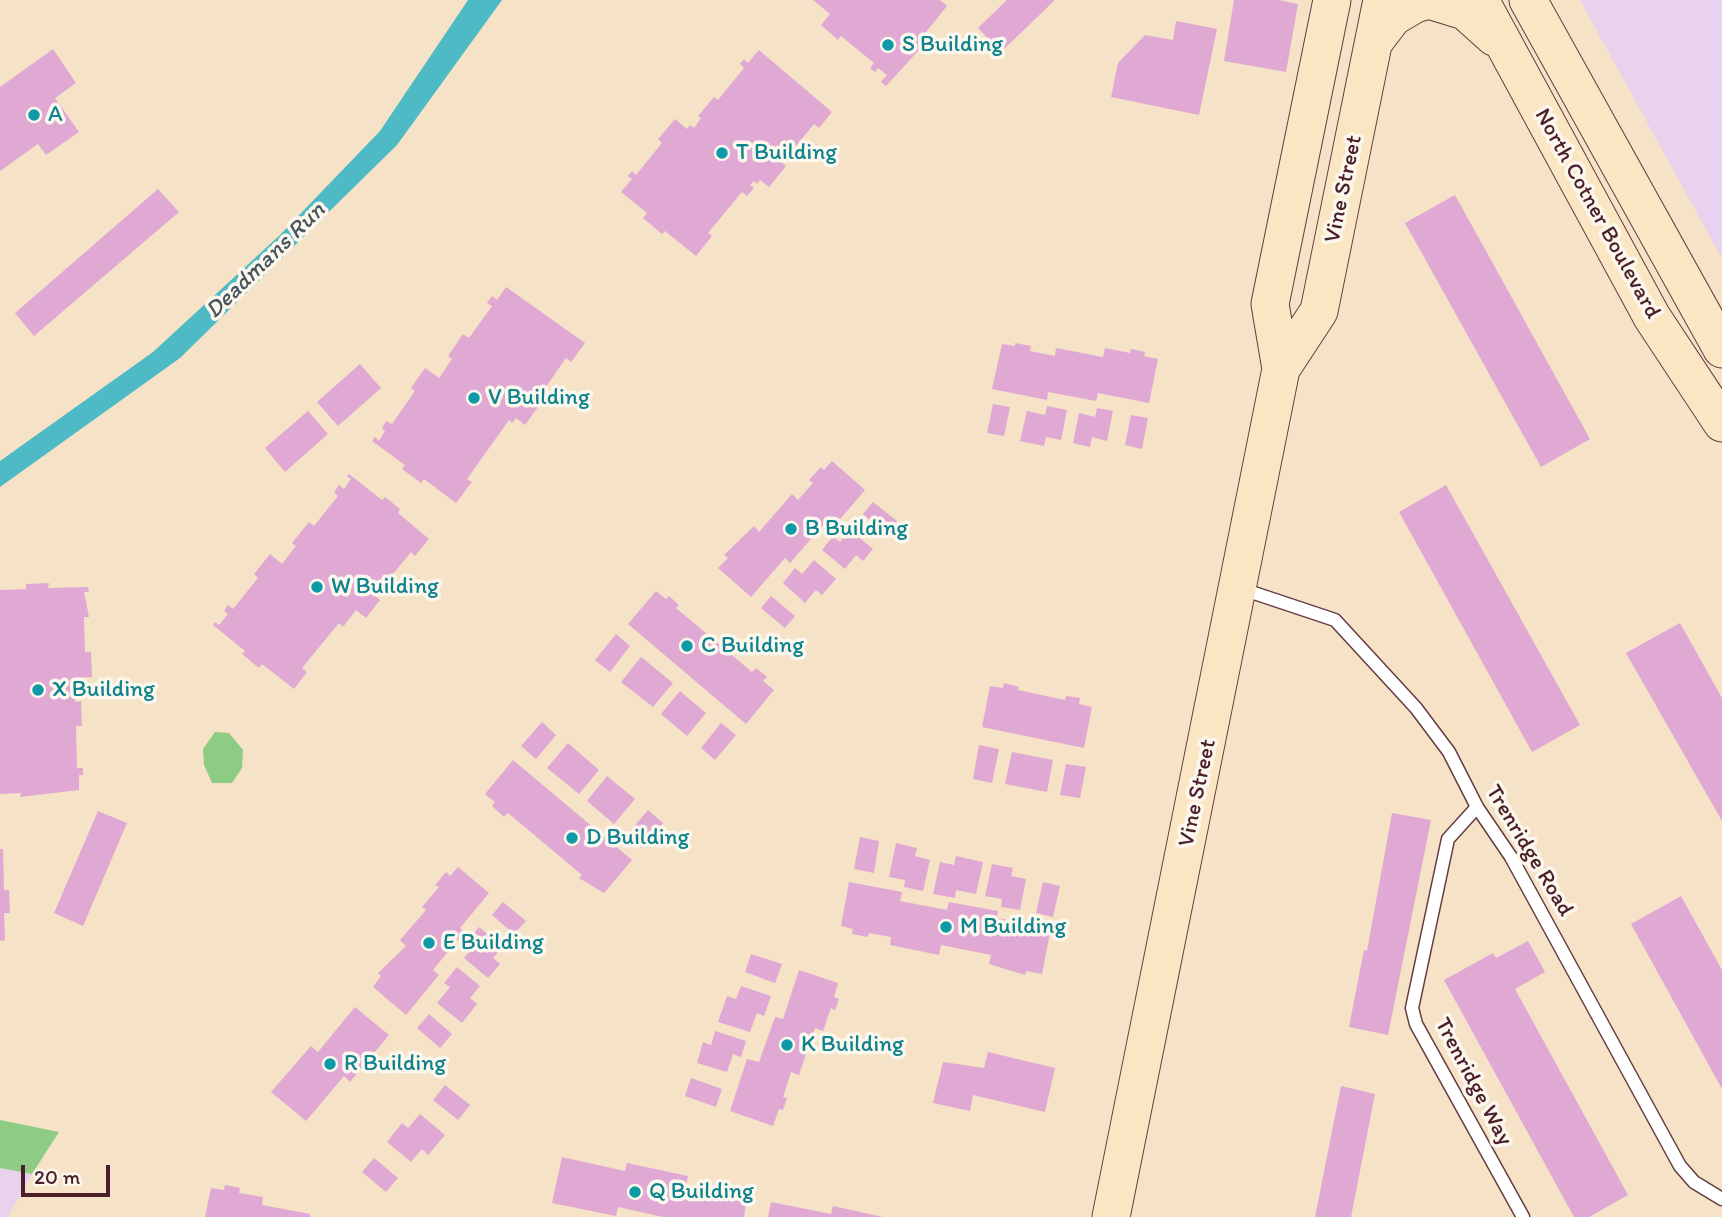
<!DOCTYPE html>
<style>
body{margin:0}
#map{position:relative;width:1722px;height:1217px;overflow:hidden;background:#f5e2c7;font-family:Itim,sans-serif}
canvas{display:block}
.scale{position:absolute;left:21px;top:1165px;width:89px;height:32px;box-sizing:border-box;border:4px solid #4a1f2b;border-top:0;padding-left:9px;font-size:21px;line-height:24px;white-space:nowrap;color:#4a1f2b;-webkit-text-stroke:5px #fbf7ec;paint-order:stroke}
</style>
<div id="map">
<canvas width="1722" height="1217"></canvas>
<div class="scale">20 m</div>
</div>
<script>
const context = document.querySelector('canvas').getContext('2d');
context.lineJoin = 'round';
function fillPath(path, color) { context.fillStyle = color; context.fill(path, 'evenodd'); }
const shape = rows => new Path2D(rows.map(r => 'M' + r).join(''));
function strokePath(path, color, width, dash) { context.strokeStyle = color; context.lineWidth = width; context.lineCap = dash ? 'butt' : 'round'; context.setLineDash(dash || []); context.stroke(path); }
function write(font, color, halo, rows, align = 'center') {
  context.font = font + ' Itim,sans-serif'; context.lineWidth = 7; context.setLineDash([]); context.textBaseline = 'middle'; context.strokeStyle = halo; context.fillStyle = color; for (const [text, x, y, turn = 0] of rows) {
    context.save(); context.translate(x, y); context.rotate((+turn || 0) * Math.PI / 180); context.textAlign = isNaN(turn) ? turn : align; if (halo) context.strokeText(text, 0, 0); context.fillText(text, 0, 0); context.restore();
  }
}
fillPath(shape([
 [1580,0,1722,0,1722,259],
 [0,1168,32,1174,8,1217,0,1217]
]), '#e8d2ee');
fillPath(shape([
 [215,732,229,733,243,750,242,768,232,783,212,783,204,765,203,749],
 [0,1120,59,1132,32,1174,0,1168]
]), '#8dcc82');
fillPath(shape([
 [468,0,502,0,397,145,180,358,0,487,0,461,153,352,280,235,380,131]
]), '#4dbac6');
fillPath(shape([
 [813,0,940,0,947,6,926,32,930,38,886,86,881,82,887,75,878,68,875,72,870,68,874,63,841,36,838,40,821,25,830,14],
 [1007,0,1055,0,1001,52,978,28],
 [1234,0,1279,0,1298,4,1286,72,1224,61],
 [1176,21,1217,29,1199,115,1111,97,1118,63,1145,35,1173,40],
 [53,49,76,83,55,98,79,132,46,155,38,144,0,171,0,87],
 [759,50,832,112,819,128,814,124,782,163,786,166,769,187,760,180,757,184,754,181,750,185,754,188,747,196,742,192,708,233,712,236,696,256,665,231,662,234,643,218,647,213,621,192,632,179,628,176,632,171,636,175,662,143,658,139,675,119,687,129,690,125,694,128,701,118,698,116,714,97,718,100,744,68,740,64,744,59,748,63],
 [158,189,179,212,34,336,15,313],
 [1455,195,1590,439,1541,467,1405,223],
 [506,287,585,343,571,362,566,358,534,404,538,407,525,425,516,418,512,423,509,420,467,479,472,482,456,503,424,479,421,483,402,469,405,465,372,441,375,437,379,441,385,431,382,428,386,421,392,424,415,391,411,388,425,368,439,378,452,359,448,356,463,334,469,338,492,306,487,303,492,296,497,300],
 [1015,343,1031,346,1030,351,1055,356,1056,348,1103,357,1105,348,1130,353,1131,349,1145,352,1144,356,1158,359,1149,403,1098,393,1096,401,1048,392,1047,400,992,389,1002,344,1015,346],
 [360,364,381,388,338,426,317,402],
 [993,404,1010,407,1004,436,987,433],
 [1047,406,1067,410,1061,440,1046,437,1044,446,1020,441,1027,411,1045,415],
 [1097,408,1113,411,1107,441,1092,437,1090,447,1073,443,1079,413,1095,417],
 [308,411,328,434,285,472,265,448],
 [1131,415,1148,418,1142,449,1125,445],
 [832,461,865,490,830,531,823,525,790,563,785,558,751,597,718,568,728,558,724,555,754,526,759,532,792,494,798,500,813,483,809,480,821,467,824,470],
 [349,474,382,500,385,497,400,509,398,513,429,539,415,556,411,552,375,596,380,600,366,618,356,610,343,627,339,623,302,668,307,672,294,689,262,664,259,668,242,654,245,651,213,625,215,622,219,625,228,614,224,611,228,605,233,609,258,578,254,574,270,554,282,564,296,546,292,543,309,522,314,526,338,496,334,492,339,485,344,489,351,479,347,476],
 [1446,485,1580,725,1532,752,1399,512],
 [873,502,897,521,886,534,863,514],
 [850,530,873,549,863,561,856,555,845,569,822,550,833,536,840,542],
 [814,560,836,579,822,595,816,590,805,603,783,583,795,568,802,574],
 [49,583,48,588,88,587,89,592,84,592,89,617,84,617,85,652,91,652,92,677,75,678,75,702,81,701,82,726,76,726,77,768,83,768,83,775,79,775,79,790,20,797,21,793,0,794,0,590,26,589,26,584],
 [656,591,666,599,669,596,679,605,676,608,752,672,756,668,767,677,763,681,774,690,746,724,628,624],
 [771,596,795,616,785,628,761,608],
 [1680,623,1722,698,1722,821,1626,653],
 [616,634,630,646,610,672,595,660],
 [641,657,673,683,653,707,621,682],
 [1004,683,1019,687,1018,690,1065,700,1066,696,1080,698,1079,704,1092,707,1084,748,982,727,990,686,1003,688],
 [680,691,706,713,687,736,661,714],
 [542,722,556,735,536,759,521,746],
 [721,723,736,735,715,760,701,748],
 [568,743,599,770,579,794,547,768],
 [979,745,999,749,992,783,973,779],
 [1012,752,1053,760,1047,792,1005,784],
 [513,760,632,860,604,893,579,878,582,875,508,813,504,817,492,806,495,802,485,794],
 [1066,764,1086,767,1080,798,1060,795],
 [607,776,635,799,614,824,587,801],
 [648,810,663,823,642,848,627,835],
 [98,811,127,823,83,926,54,913],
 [1392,813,1431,820,1388,1035,1349,1027,1364,950,1367,951],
 [860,837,879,841,874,873,854,869],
 [896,843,917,848,915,856,930,860,923,891,904,887,905,880,889,877],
 [0,849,3,849,4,890,9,890,10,913,4,913,5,940,0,941],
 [956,856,983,862,976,894,956,890,955,898,933,894,940,862,954,865],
 [992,864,1013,868,1011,876,1026,879,1020,910,1001,907,1002,899,985,896],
 [458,867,489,893,460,928,464,932,433,970,439,975,406,1015,373,987,381,976,378,973,406,946,400,940,426,910,422,907,439,887,435,885,446,872,450,876],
 [849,882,902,892,900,901,947,910,949,902,998,911,997,918,1051,928,1042,974,1026,971,1025,975,989,964,991,955,941,945,939,955,890,945,891,937,869,933,868,937,852,934,853,929,841,926],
 [1043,882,1060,886,1053,917,1036,913],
 [1681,896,1722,970,1722,1089,1631,924],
 [503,902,526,921,514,934,492,915],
 [479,927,503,947,493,958,500,964,488,978,464,958,475,945,469,939],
 [1528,941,1545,972,1515,989,1628,1195,1589,1217,1574,1217,1444,980,1493,953,1496,958],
 [751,954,782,964,775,983,745,972],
 [457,967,480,986,470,998,477,1004,462,1023,437,1003,450,987,444,983],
 [799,970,838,983,834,997,839,999,835,1010,831,1008,823,1031,815,1028,799,1075,791,1072,783,1097,787,1098,783,1110,779,1109,773,1126,730,1111,747,1059,759,1062,775,1017,783,1019],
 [741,986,771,996,764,1016,757,1013,750,1032,718,1022,727,996,736,999],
 [355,1007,389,1035,350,1082,344,1076,306,1121,271,1092,311,1046,318,1052],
 [429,1014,452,1034,440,1048,417,1028],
 [715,1031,746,1041,741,1057,733,1054,727,1072,697,1063,703,1042,711,1045],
 [988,1052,1055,1068,1045,1112,973,1095,970,1111,933,1103,943,1062,984,1068],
 [691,1078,722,1089,716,1107,685,1096],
 [445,1085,470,1105,458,1120,433,1100],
 [1341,1086,1375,1094,1351,1217,1315,1217],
 [420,1114,445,1135,428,1155,422,1149,411,1162,387,1142,402,1123,408,1128],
 [562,1157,625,1171,627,1163,688,1176,686,1185,747,1199,744,1217,663,1217,618,1207,616,1216,552,1203],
 [374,1158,398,1178,386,1192,362,1172],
 [225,1185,240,1188,239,1193,263,1197,262,1205,310,1214,310,1217,205,1217,211,1188,224,1190],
 [771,1202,831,1214,833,1206,883,1217,768,1217]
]), '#dfa9d3');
const lane = shape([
 [1239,588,1335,620,1416,708,1449,752,1477,807,1511,857,1680,1166,1694,1182,1722,1199],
 [1477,807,1448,839,1412,1008,1416,1024,1523,1217]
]);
const secondary = shape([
 [1480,0,1652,317,1722,423],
 [1528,0,1722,349],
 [1374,42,1393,17,1415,4,1429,0,1465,11,1494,37],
 [1281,369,1319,311,1382,0],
 [1111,1217,1281,369,1270,304,1332,0]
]);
strokePath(lane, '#643c42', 15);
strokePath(secondary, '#643c42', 39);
strokePath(lane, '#fff', 12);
strokePath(secondary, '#fbe6c4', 37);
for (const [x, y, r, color] of [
 [888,45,7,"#0f9aa8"],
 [34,115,7,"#0f9aa8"],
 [722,153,7,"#0f9aa8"],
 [474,398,7,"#0f9aa8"],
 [791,529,7,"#0f9aa8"],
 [317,587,7,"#0f9aa8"],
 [687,646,7,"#0f9aa8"],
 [38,690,7,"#0f9aa8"],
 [572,838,7,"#0f9aa8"],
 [946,927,7,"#0f9aa8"],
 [429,943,7,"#0f9aa8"],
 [787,1045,7,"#0f9aa8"],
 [330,1064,7,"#0f9aa8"],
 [635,1192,7,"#0f9aa8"]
]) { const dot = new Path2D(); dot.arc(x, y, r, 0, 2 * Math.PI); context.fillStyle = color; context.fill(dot); strokePath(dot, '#fbf7ec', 2.5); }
write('23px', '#0d838f', '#fbf7ec', [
 ["S Building",902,45],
 ["A",48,115],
 ["T Building",736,153],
 ["V Building",488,398],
 ["B Building",805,529],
 ["W Building",331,587],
 ["C Building",701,646],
 ["X Building",52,690],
 ["D Building",586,838],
 ["M Building",960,927],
 ["E Building",443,943],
 ["K Building",801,1045],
 ["R Building",344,1064],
 ["Q Building",649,1192]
], 'left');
write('23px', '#4a1f2b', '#fbf7ec', [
 ["Vine Street",1344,189,-78],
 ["North Cotner Boulevard",1597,214,61],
 ["Vine Street",1198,793,-78],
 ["Trenridge Road",1529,851,59],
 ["Trenridge Way",1473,1082,62]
]);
write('italic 24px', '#4b5561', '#fbf7ec', [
 ["Deadmans Run",266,261,-44]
]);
</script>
